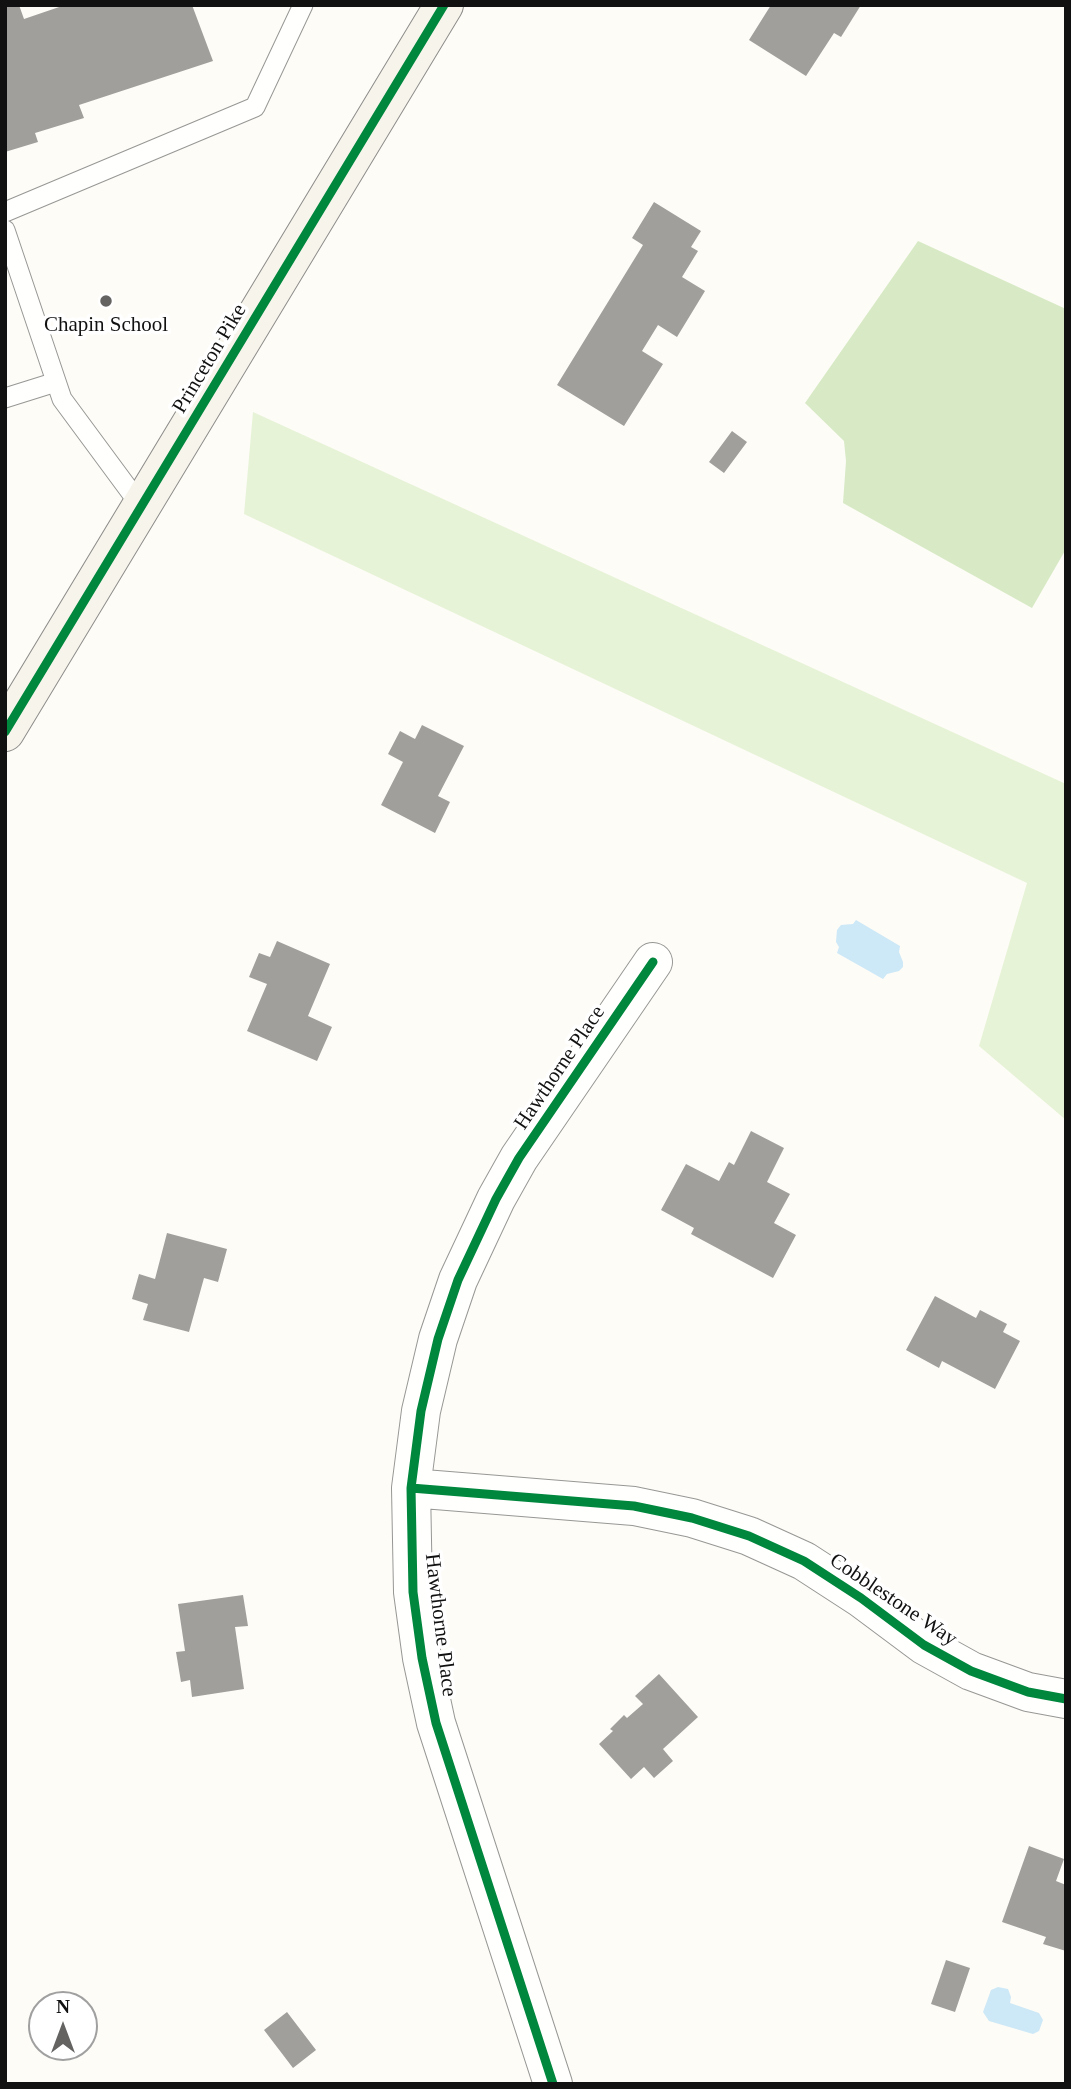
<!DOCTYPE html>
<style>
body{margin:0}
#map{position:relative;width:1071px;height:2089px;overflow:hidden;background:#fdfcf7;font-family:Georgia,serif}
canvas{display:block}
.frame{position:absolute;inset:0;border:7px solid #111;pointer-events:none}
.north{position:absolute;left:28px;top:1991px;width:70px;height:70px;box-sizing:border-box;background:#fff;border:2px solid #a0a0a0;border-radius:50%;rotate:0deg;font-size:19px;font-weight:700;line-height:28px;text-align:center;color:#111}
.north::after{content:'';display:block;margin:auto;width:24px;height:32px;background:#646362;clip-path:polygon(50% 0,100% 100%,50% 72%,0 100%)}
</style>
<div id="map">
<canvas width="1071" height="2089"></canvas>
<div class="frame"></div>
<div class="north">N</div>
</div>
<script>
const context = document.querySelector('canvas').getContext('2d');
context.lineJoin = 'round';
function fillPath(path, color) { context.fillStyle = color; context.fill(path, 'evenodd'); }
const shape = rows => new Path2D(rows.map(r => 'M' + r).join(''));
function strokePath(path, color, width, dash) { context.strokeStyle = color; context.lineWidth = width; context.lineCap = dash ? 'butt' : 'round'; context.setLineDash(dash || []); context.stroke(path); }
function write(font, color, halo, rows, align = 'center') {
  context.font = font + ' Georgia,serif'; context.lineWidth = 7; context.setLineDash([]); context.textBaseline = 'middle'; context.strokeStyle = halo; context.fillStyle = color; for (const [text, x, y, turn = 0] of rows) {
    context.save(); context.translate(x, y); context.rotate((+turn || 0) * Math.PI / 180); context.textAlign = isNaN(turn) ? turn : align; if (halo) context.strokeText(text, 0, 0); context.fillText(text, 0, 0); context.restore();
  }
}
fillPath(shape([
 [253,412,1066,784,1066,1120,979,1046,1027,883,244,514]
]), '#e7f3d7');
fillPath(shape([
 [918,241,1066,309,1066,549,1032,608,843,503,846,461,844,441,805,403]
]), '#d8eac5');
fillPath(shape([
 [856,920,900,946,899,952,903,962,903,967,899,971,887,974,883,979,837,953,839,947,836,942,837,930,841,925,853,924],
 [998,1987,1008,1989,1011,1997,1010,2003,1039,2013,1043,2020,1039,2031,1033,2034,989,2021,983,2012,991,1990]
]), '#cde8f7');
fillPath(shape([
 [5,5,19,5,24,19,65,5,192,5,213,61,79,105,84,118,35,133,38,142,5,152],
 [771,5,861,5,841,37,834,33,806,76,749,40],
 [654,202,701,231,691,247,698,251,682,277,705,291,677,337,658,325,642,351,663,364,624,426,557,385,643,245,632,238],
 [732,431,747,442,724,473,709,462],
 [422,725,464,746,438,796,450,802,435,833,381,805,403,762,388,754,400,731,415,739],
 [277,941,330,964,308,1016,332,1027,317,1061,247,1031,267,984,249,977,259,953,270,957],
 [751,1131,784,1148,767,1182,790,1194,774,1223,796,1235,773,1278,691,1234,694,1228,661,1210,686,1164,719,1181,729,1162,734,1165],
 [167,1233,227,1249,218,1282,204,1278,189,1332,143,1320,148,1304,132,1299,139,1274,155,1279],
 [935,1296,976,1318,980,1310,1007,1324,1003,1332,1020,1341,995,1389,942,1361,939,1368,906,1350],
 [243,1595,248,1626,235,1627,244,1689,192,1697,190,1680,181,1682,176,1652,185,1651,178,1604],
 [659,1674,698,1717,663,1749,673,1761,654,1778,644,1767,631,1779,599,1744,613,1731,610,1729,624,1715,627,1718,643,1704,635,1696],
 [1029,1846,1064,1859,1056,1881,1066,1885,1066,1951,1043,1944,1046,1937,1002,1922],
 [946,1960,970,1968,955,2012,931,2004],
 [287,2012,316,2050,293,2068,264,2030]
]), '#a19f9c');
const lane = shape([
 [5,212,255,107,303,5],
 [5,230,62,399,141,506],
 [5,398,56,382]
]);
const street = shape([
 [411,1488,634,1506,692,1518,749,1536,804,1561,861,1598,924,1645,971,1671,1028,1692,1066,1699],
 [553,2084,436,1723,422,1658,413,1592,411,1488,421,1411,438,1339,458,1280,496,1199,519,1158,653,962]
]);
const secondary = shape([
 [5,732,444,5]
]);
strokePath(lane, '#979795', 21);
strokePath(street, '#979795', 40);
strokePath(secondary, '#8e8d8b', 40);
strokePath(lane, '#fffffe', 19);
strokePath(street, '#fffffe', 38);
strokePath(secondary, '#f6f4eb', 38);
strokePath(shape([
 [5,732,444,5],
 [411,1488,634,1506,692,1518,749,1536,804,1561,861,1598,924,1645,971,1671,1028,1692,1066,1699],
 [553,2084,436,1723,422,1658,413,1592,411,1488,421,1411,438,1339,458,1280,496,1199,519,1158,653,962]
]), '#00873e', 9);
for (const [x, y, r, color] of [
 [106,301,7,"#646362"]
]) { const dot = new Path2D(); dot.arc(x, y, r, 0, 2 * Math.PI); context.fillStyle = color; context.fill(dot); strokePath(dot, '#fff', 2.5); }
write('21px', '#111', '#fff', [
 ["Chapin School",106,325]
]);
write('21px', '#111', '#fff', [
 ["Princeton Pike",210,359,-59],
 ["Hawthorne Place",560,1068,-56],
 ["Cobblestone Way",893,1600,34],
 ["Hawthorne Place",440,1625,83]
]);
</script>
